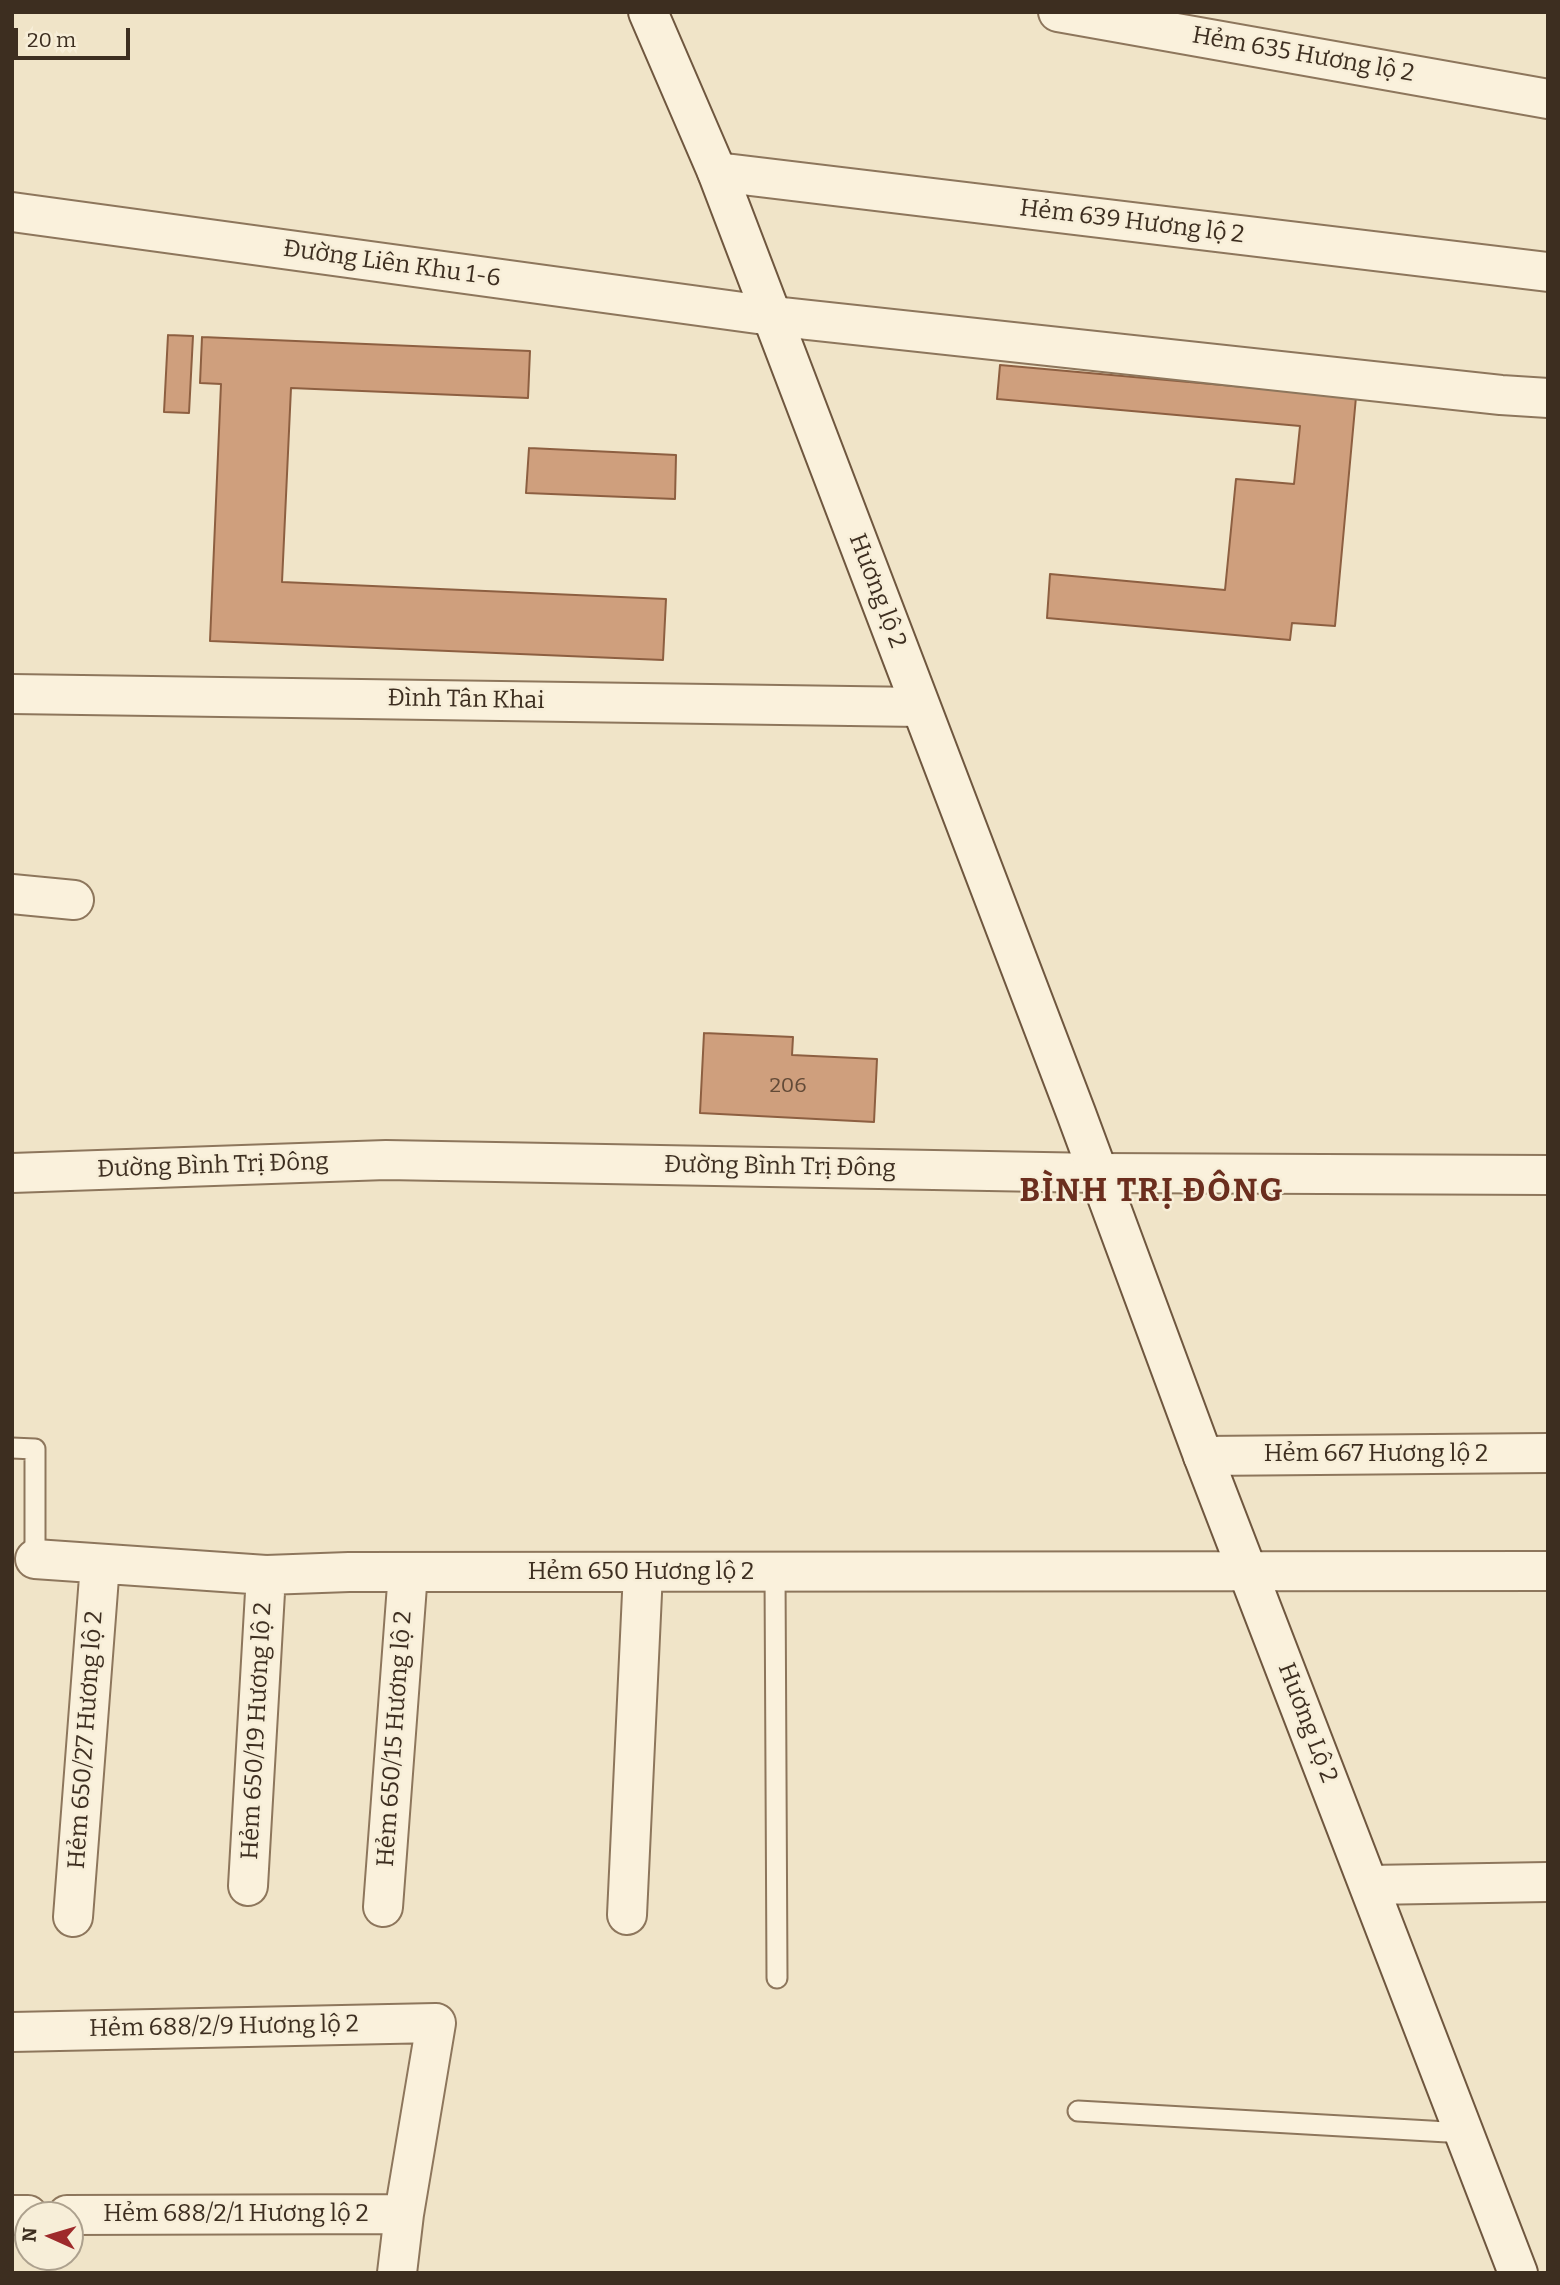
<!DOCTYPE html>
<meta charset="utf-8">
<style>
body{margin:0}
#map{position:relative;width:1560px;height:2285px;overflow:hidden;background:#f0e4c8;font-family:Bitter,serif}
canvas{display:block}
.frame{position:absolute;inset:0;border:14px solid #3d2e20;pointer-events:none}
.north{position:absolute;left:14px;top:2201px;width:70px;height:70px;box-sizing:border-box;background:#f7eed8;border:2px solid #ada18e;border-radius:50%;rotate:274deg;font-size:19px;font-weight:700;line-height:28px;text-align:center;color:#3d2e20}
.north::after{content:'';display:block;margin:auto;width:24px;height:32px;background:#9e2a2b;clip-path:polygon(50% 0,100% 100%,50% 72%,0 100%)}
.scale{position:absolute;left:14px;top:28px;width:116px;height:32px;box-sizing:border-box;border:4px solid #3d2e20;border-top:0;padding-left:9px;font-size:21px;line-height:24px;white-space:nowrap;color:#3d2e20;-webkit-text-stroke:5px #f7eed8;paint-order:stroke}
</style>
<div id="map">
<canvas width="1560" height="2285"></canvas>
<div class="frame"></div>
<div class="north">N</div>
<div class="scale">20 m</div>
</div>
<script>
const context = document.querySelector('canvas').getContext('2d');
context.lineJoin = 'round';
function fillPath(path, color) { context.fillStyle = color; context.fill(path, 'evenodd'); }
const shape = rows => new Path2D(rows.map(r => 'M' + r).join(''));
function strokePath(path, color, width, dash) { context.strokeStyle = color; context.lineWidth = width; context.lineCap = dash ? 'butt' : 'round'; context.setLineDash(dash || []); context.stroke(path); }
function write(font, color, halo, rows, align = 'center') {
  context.font = font + ' Bitter,serif'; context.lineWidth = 5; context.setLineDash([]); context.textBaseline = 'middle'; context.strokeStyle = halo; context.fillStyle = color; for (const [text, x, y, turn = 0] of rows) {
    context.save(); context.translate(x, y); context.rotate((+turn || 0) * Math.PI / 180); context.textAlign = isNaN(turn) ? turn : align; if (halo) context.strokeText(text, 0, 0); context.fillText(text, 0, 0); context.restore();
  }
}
const building = shape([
 [168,335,193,336,189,413,164,412,168,335],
 [202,337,530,351,528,398,291,388,282,582,666,599,663,660,210,641,221,384,200,383,202,337],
 [1000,365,1356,397,1335,626,1292,623,1290,640,1047,618,1050,574,1225,590,1236,479,1294,484,1300,426,997,399,1000,365],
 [529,448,676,455,675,499,526,493,529,448],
 [704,1033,793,1037,792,1055,877,1059,874,1122,700,1113,704,1033]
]);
fillPath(building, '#cf9f7d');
strokePath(building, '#8d5f41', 2);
const service = shape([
 [12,1448,35,1449,35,1559],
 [775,1572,777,1978],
 [1078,2111,1465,2133]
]);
const minor = shape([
 [1058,12,1548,99],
 [717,172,1548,272],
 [12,212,772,316,1501,395,1548,398],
 [12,694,920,707],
 [12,894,74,900],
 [1203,1456,1548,1453],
 [35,1559,266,1575,349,1572,1548,1571],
 [1369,1885,1548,1882],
 [248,1886,266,1575],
 [383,1907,408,1572],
 [627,1915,643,1572],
 [73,1917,100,1564],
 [12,2032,436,2023,404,2214,397,2273],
 [12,2215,28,2215],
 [67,2215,404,2214]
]);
const tertiary = shape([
 [12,1173,386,1160,1098,1173,1548,1175]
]);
const secondary = shape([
 [648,12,717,172,1076,1113,1203,1456,1518,2273]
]);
strokePath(service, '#8d765c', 23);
strokePath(minor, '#8d765c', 42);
strokePath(tertiary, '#8d765c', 42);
strokePath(secondary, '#6f573f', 42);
strokePath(service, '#faf1dc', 19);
strokePath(minor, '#faf1dc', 38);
strokePath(tertiary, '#faf1dc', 38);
strokePath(secondary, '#faf1dc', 38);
write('21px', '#624a37', null, [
 ["206",788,1086]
]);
write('24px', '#3d2e20', '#f7eed8', [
 ["Hẻm 635 Hương lộ 2",1303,55,10],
 ["Hẻm 639 Hương lộ 2",1132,222,7],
 ["Đường Liên Khu 1-6",392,264,8],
 ["Hương lộ 2",877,591,69],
 ["Đình Tân Khai",466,700,1],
 ["Đường Bình Trị Đông",213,1166,-2],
 ["Đường Bình Trị Đông",780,1167,1],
 ["Hẻm 667 Hương lộ 2",1376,1454],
 ["Hẻm 650 Hương lộ 2",641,1572],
 ["Hương Lộ 2",1307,1723,69],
 ["Hẻm 650/19 Hương lộ 2",257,1731,-87],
 ["Hẻm 650/15 Hương lộ 2",395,1739,-86],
 ["Hẻm 650/27 Hương lộ 2",86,1740,-86],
 ["Hẻm 688/2/9 Hương lộ 2",224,2027,-1],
 ["Hẻm 688/2/1 Hương lộ 2",236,2214]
]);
context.letterSpacing = '2px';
write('bold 32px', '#6b2e1e', '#f7eed8', [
 ["BÌNH TRỊ ĐÔNG",1152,1192]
]);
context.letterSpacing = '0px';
</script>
